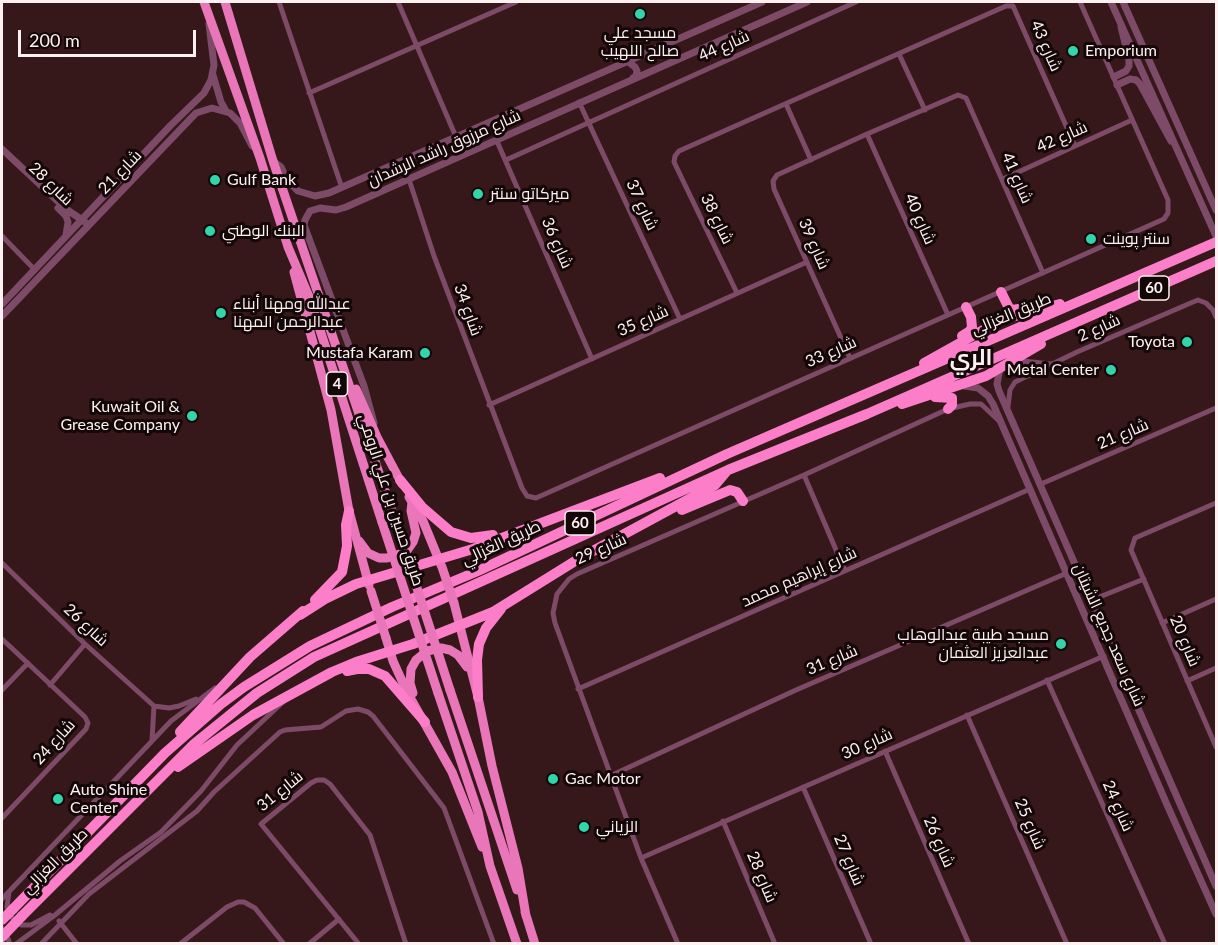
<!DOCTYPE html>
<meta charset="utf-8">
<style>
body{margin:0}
#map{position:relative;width:1218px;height:945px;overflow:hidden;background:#36181a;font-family:Lato,sans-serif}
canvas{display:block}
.frame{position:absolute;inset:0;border:3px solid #fef1f1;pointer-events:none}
.scale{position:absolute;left:18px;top:30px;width:178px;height:27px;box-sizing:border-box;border:3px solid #fef1f1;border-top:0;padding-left:8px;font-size:18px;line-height:21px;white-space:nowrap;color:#fef1f1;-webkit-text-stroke:4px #140708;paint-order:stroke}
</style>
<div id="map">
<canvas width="1218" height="945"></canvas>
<div class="frame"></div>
<div class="scale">200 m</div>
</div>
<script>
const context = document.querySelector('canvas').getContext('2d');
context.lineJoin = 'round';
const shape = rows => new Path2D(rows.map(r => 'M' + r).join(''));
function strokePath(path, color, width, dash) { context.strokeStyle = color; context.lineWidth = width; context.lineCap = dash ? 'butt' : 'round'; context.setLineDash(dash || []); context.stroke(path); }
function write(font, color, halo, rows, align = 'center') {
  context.font = font + ' Lato,Cairo,sans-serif'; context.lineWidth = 6; context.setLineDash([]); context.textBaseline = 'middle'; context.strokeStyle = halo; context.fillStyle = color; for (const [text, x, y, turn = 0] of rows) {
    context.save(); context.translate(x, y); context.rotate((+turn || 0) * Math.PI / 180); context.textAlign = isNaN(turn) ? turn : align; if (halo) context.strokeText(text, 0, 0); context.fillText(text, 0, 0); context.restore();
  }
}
strokePath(shape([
 [279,2,342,188],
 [398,2,456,137],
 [899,54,925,110],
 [309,93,516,2],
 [579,102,680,319],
 [786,104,811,160],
 [867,134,948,315],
 [496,139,592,359],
 [506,160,856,2],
 [403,161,434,256,522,488,527,496,536,498,1164,219,1168,213,1168,200,1080,2],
 [1003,179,1132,120],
 [2,236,35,270],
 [737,293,674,162,675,156,679,151,1006,6,1013,6,1075,146],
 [850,358,774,189,773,181,777,175,867,134,958,95,966,98,1043,273],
 [1028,376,1023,376,1018,370,1023,361,1051,364],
 [489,405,807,262],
 [1008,407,1010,390,1015,382,1077,352,1193,302,1198,300,1206,303,1213,310,1216,317],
 [804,475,845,571],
 [1041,484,1216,408],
 [1216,503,1135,538,1131,550,1216,747],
 [2,563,85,644,154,706,169,708,179,706,196,699],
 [1092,600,1144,579],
 [1162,623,1216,599],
 [2,639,85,717,88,723,86,729,2,818],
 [1047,680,1165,944],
 [1187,681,1216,668],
 [50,685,85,644],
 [578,689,1030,489],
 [2,690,28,663],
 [967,715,1067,944],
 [152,740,154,706],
 [885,751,969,944],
 [610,776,796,690,1067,573],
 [803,787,871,944],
 [723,821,775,944],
 [641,858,1104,656],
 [9,892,7,907,15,923,21,925,31,925,50,915],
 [2,899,171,721,215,688],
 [59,921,77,944],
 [2,928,6,934,10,944],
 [16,944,55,915,120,861,161,832,201,791,237,745,283,702],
 [41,944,89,894,197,811,214,792,280,732,285,730,321,727,346,711,358,709,368,712,373,716,444,808,494,944],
 [180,944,227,907,238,902,244,902,255,908,284,944],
 [309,944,339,919],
 [359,944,261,824,311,783,317,780,324,780,330,784,370,835,406,944],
 [678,944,641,858,555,623,553,613,557,594,569,579,577,574,804,475,948,409,970,404,981,404,998,420]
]), '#7d4a67', 5);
strokePath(shape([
 [1111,2,1216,236],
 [1123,2,1216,210],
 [627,61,635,67,637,71,636,76,633,78],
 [213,75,221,102,226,111],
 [1114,77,1126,71,1129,66,1129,59,1121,27],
 [1117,85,1130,79,1136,80,1140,84,1171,141],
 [2,149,66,209,85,222],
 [273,161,281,167,287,180,298,191,315,196,329,193,762,2],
 [368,176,374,178,377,183,378,189,375,194],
 [58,208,66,216,68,222,66,235],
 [2,304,170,126,204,93,211,80,214,65,209,24],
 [2,316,196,113,212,108,230,113,240,123,252,146],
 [1000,368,997,384,999,391,1216,886],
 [964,386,978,388,988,396,993,404,1168,807,1216,914],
 [374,423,364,386,304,225,305,220,310,211,320,208,336,210,346,207,807,2]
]), '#7d4a67', 7);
strokePath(shape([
 [204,2,260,158,288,247,310,299,382,522],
 [225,2,273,161,394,517],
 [294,272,331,410,349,511,369,585],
 [356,389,377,437,402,484],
 [409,497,423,521,441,565],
 [359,541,368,553,379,558,387,558,406,552,413,542,416,533,411,511,412,502],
 [454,603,478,697,492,766,518,868,526,916],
 [386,638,393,661,407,692,452,772,482,847],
 [450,690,517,890],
 [413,693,410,683,411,669,416,660,427,651,441,648,450,650,458,655,467,667],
 [438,693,478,812,490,866,517,944],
 [525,912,535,944]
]), '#ea76ba', 9);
strokePath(shape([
 [1001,292,1009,308,1013,310,1024,308],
 [962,336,970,331,972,327,971,317,966,307],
 [924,363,992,325,1008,318,1060,304],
 [935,397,952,398,952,405,948,409],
 [902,404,986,376,1041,344],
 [400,480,422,507,451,532,471,538,493,535],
 [682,510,730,490,737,492,743,501],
 [315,600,342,572,347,546,346,525,349,511],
 [300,615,325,599,356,584,473,549,660,478],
 [347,671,357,669,369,669,385,676,425,722],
 [478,697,477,660,479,644,486,628,501,609],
 [180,732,250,657,303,611],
 [178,767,253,715,332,672,356,662,413,644,493,612,580,558,715,485,726,472],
 [13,909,165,753,221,704,244,687,310,646,392,607,478,571,727,454,1216,242],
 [22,916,193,745,257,693,314,657,728,470,867,414,1216,261]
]), '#fc7dc8', 10);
strokePath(shape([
 [394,517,450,690],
 [382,522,438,693],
 [442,567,454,603],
 [371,591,386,638]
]), '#ea76ba', 9);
strokePath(shape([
 [2,920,13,909],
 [2,937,22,916]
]), '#fc7dc8', 10);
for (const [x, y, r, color] of [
 [640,14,6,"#32d4a9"],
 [1073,51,6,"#32d4a9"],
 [215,180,6,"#32d4a9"],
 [478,194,6,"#32d4a9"],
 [210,231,6,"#32d4a9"],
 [1091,239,6,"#32d4a9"],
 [221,313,6,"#32d4a9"],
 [1187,342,6,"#32d4a9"],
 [425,353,6,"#32d4a9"],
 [1111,370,6,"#32d4a9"],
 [192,416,6,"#32d4a9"],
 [1061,644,6,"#32d4a9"],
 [553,779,6,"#32d4a9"],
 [58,799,6,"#32d4a9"],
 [584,827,6,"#32d4a9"]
]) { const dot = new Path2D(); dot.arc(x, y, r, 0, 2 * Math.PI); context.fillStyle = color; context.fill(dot); strokePath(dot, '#140708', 2); }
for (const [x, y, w] of [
 [1154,288,30],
 [337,384,21],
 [580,523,30]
]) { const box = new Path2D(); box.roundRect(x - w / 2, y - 12, w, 24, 4.5); context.fillStyle = '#140708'; context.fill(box); strokePath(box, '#fef1f1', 1.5); }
write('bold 15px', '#fef1f1', null, [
 ["60",1154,288],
 ["4",337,384],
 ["60",580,523]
]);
write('16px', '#fef1f1', '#140708', [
 ["مسجد علي",640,33,"center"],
 ["صالح اللهيب",640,51,"center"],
 ["Emporium",1085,51],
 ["Gulf Bank",227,180],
 ["ميركاتو سنتر",490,194],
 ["البنك الوطني",222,231],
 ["سنتر پوينت",1103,239],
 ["عبدالله ومهنا أبناء",233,304],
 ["عبدالرحمن المهنا",233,322],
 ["Toyota",1175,342,"right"],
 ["Mustafa Karam",413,353,"right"],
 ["Metal Center",1099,370,"right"],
 ["Kuwait Oil &",180,407,"right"],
 ["Grease Company",180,425,"right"],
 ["مسجد طيبة عبدالوهاب",1049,635,"right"],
 ["عبدالعزيز العثمان",1049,653,"right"],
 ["Gac Motor",565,779],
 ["Auto Shine",70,790],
 ["Center",70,808],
 ["الزياني",596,827]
], 'left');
write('16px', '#fef1f1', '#140708', [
 ["شارع 44",724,46,-24],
 ["شارع 43",1046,46,66],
 ["شارع 42",1062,137,-24],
 ["شارع مرزوق راشد الرشدان",444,148,-24],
 ["شارع 21",120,172,-46],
 ["شارع 41",1017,178,66],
 ["شارع 28",51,184,44],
 ["شارع 37",642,205,65],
 ["شارع 38",717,219,64],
 ["شارع 40",920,219,66],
 ["شارع 36",557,243,66],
 ["شارع 39",814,244,66],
 ["شارع 34",468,310,70],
 ["طريق الغزالي",1011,314,-23],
 ["شارع 35",643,321,-24],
 ["شارع 2",1099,328,-24],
 ["شارع 33",831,352,-24],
 ["شارع 21",1123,434,-23],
 ["طريق حسين بن علي الرومي",391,500,72],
 ["طريق الغزالي",501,543,-25],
 ["شارع 29",601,549,-24],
 ["شارع إبراهيم محمد",799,577,-24],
 ["شارع 26",86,625,43],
 ["شارع سعد جديع الشيتان",1109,635,66],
 ["شارع 20",1185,641,67],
 ["شارع 31",832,660,-23],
 ["شارع 24",54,742,-48],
 ["شارع 30",867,744,-24],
 ["شارع 31",280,791,-39],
 ["شارع 24",1118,806,66],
 ["شارع 25",1030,824,66],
 ["شارع 26",939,842,66],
 ["شارع 27",849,860,67],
 ["طريق الغزالي",55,861,-45],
 ["شارع 28",762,877,67]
]);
write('bold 22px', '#fef1f1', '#140708', [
 ["الري",971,358]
]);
</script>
